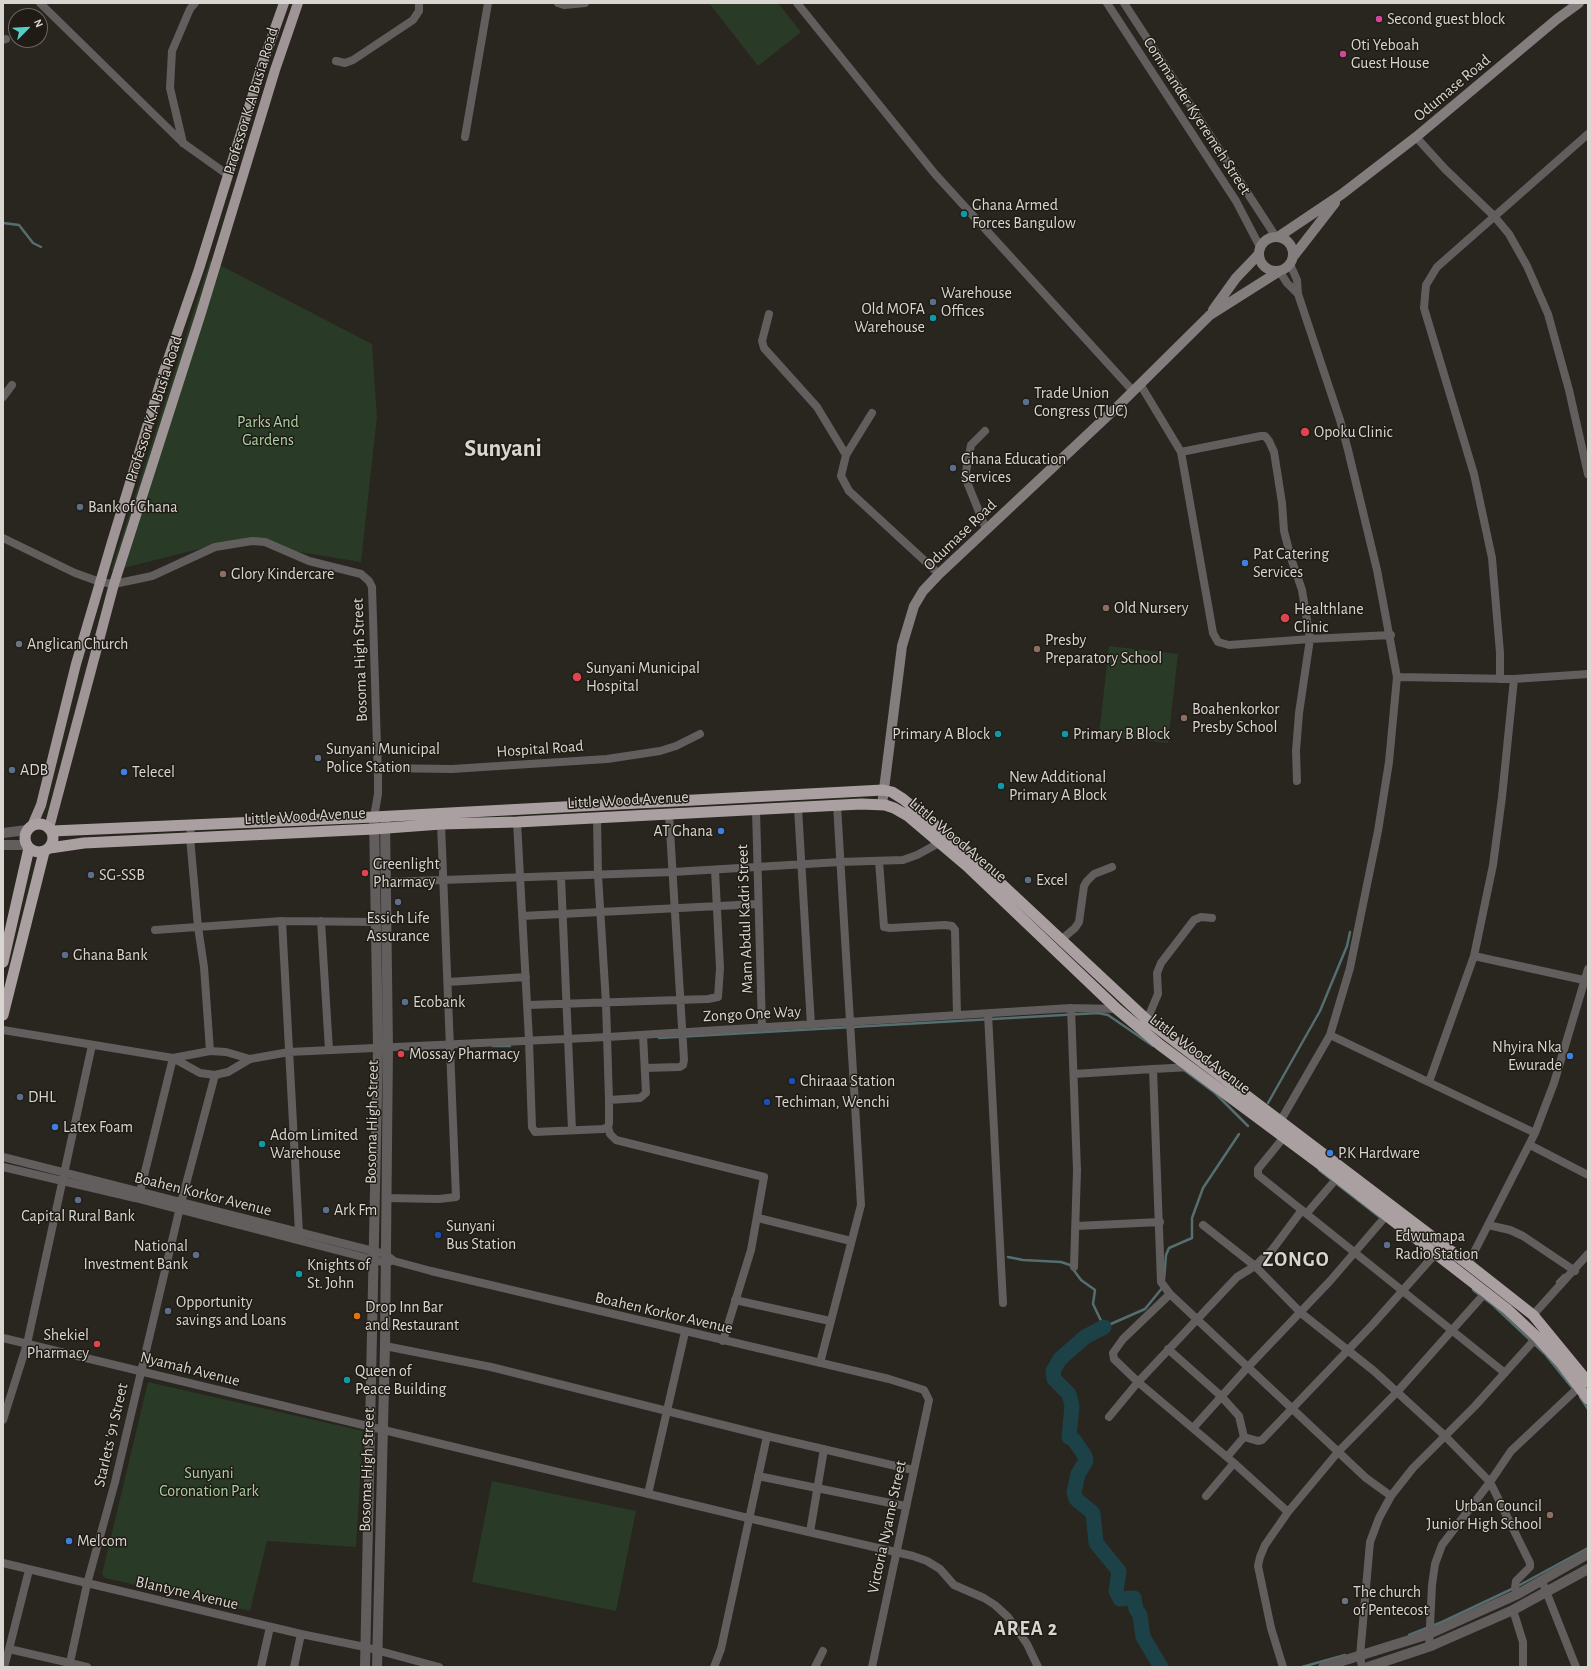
<!DOCTYPE html>
<style>
body{margin:0}
#map{position:relative;width:1591px;height:1670px;overflow:hidden;background:#29251f;font-family:"Alegreya Sans",sans-serif}
canvas{display:block}
.frame{position:absolute;inset:0;border:4px solid #d9d6d1;pointer-events:none}
.north{position:absolute;left:8px;top:8px;width:40px;height:40px;box-sizing:border-box;background:#201c15;border:1px solid #6a6660;border-radius:50%;rotate:66deg;font-size:11px;font-weight:700;line-height:16px;text-align:center;color:#d9d6d1}
.north::after{content:'';display:block;margin:auto;width:14px;height:18px;background:#55cec6;clip-path:polygon(50% 0,100% 100%,50% 72%,0 100%)}
</style>
<div id="map">
<canvas width="1591" height="1670"></canvas>
<div class="frame"></div>
<div class="north">N</div>
</div>
<script>
const context = document.querySelector('canvas').getContext('2d');
context.lineJoin = 'round';
function fillPath(path, color) { context.fillStyle = color; context.fill(path, 'evenodd'); }
const shape = rows => new Path2D(rows.map(r => 'M' + r).join(''));
function strokePath(path, color, width, dash) { context.strokeStyle = color; context.lineWidth = width; context.lineCap = dash ? 'butt' : 'round'; context.setLineDash(dash || []); context.stroke(path); }
function write(font, color, halo, rows, align = 'center') {
  context.font = font + ' "Alegreya Sans",sans-serif'; context.lineWidth = 3; context.setLineDash([]); context.textBaseline = 'middle'; context.strokeStyle = halo; context.fillStyle = color; for (const [text, x, y, turn = 0] of rows) {
    context.save(); context.translate(x, y); context.rotate((+turn || 0) * Math.PI / 180); context.textAlign = isNaN(turn) ? turn : align; if (halo) context.strokeText(text, 0, 0); context.fillText(text, 0, 0); context.restore();
  }
}
fillPath(shape([
 [709,3,778,3,801,32,758,66],
 [210,260,372,344,377,417,361,562,287,550,253,538,219,544,111,571],
 [1109,646,1178,654,1168,743,1099,735],
 [148,1382,363,1431,356,1547,267,1541,250,1611,105,1578,102,1574],
 [492,1481,636,1511,616,1611,472,1582]
]), '#293a26');
strokePath(shape([
 [3,223,19,225,33,243,41,247],
 [659,1038,1098,1013,1108,1015,1153,1046],
 [493,1046,510,1046],
 [1184,1070,1215,1093,1248,1126],
 [1268,1103,1320,1011,1347,946,1350,932],
 [1319,1170,1382,1219],
 [1008,1257,1023,1260,1061,1262,1070,1265,1081,1280,1095,1290,1093,1304,1104,1327,1145,1309,1163,1287],
 [1164,1280,1166,1255,1169,1248,1192,1238,1192,1218,1203,1188,1239,1134],
 [1557,1282,1564,1275],
 [1473,1290,1493,1305,1545,1354,1574,1390],
 [1580,1397,1588,1409],
 [1518,1586,1588,1548],
 [1409,1635,1442,1622,1514,1588],
 [1302,1667,1345,1655]
]), '#556e70', 2.5);
strokePath(shape([
 [1104,1327,1085,1337,1060,1359,1053,1371,1054,1379,1069,1394,1072,1406,1069,1437,1074,1440,1085,1456,1086,1461,1078,1474,1074,1492,1076,1499,1093,1513,1096,1543,1119,1571,1116,1591,1120,1599,1134,1598,1136,1609,1140,1615,1143,1637,1161,1667]
]), '#1c4247', 15);
strokePath(shape([
 [40,3,183,143,228,175],
 [558,3,564,5,585,3],
 [797,3,935,174,1133,391],
 [1107,3,1236,201,1260,247],
 [1124,3,1276,237],
 [3,40,6,39],
 [336,61,345,63,353,60,413,20,419,11,419,3],
 [465,137,488,3],
 [1416,137,1445,169,1494,216,1509,234,1527,266,1548,314,1569,390,1588,474],
 [183,143,170,88,172,51,190,9,195,3],
 [1280,272,1287,283,1298,294],
 [769,314,762,341,764,348,817,407,846,455],
 [1140,384,1181,452,1213,633,1218,642,1229,645,1310,639,1391,635],
 [3,397,12,385],
 [872,413,846,455,841,476,849,491,939,574],
 [985,431,971,445,965,477,986,529],
 [1181,452,1261,436,1265,436,1269,441,1274,452,1282,503,1284,531,1291,558,1302,590,1310,639,1299,713,1296,751,1297,781],
 [3,538,75,573,100,582,114,584,152,576,215,547,252,541,265,542,309,561,361,574,369,581,372,587,378,778,378,794,374,817],
 [1397,677,1514,679,1588,674],
 [1500,679,1500,653,1492,558,1474,474,1424,308,1426,285,1437,267,1588,134],
 [378,768,452,769,607,759,660,751,676,746,700,734],
 [798,808,811,1025],
 [756,810,762,1028],
 [517,822,529,1040,532,1127,535,1132,603,1129,608,1127,609,1123,609,1100,606,1003,598,875,597,817],
 [191,825,190,837,198,927,204,967,210,1051],
 [879,861,884,927,890,928,945,925,952,926,955,930,957,1015],
 [561,877,572,1130],
 [385,882,673,872,840,862,903,860,917,855,939,843],
 [522,916,758,904],
 [321,921,329,1050],
 [155,930,282,921],
 [1062,939,1075,928,1079,922,1084,886,1087,881,1094,874,1112,867],
 [1474,956,1588,981],
 [448,982,526,977],
 [528,1005,708,999,718,997,720,968,715,870],
 [1071,1008,1077,1170,1074,1267],
 [988,1014,1003,1303],
 [1147,1020,1158,994,1157,973,1161,963,1194,920,1201,917,1212,918],
 [3,1030,173,1058,200,1073,215,1075,228,1072,250,1059,289,1052,608,1037,1071,1008,1117,1009],
 [1330,1035,1535,1133],
 [1191,1067,1153,1069,1161,1282,1170,1294,1123,1339,1113,1353,1114,1359,1138,1382,1234,1463,1288,1512],
 [645,1068,680,1067,683,1065,684,1060,669,814],
 [1074,1074,1153,1069],
 [1429,1082,1474,956,1493,865,1502,797,1514,679],
 [609,1100,640,1098,646,1093,643,1035],
 [1281,1120,1330,1035,1350,968,1378,831,1389,762,1397,677,1377,570,1348,450,1340,420,1298,294,1297,280,1290,264],
 [608,1127,610,1134,616,1140,764,1177,751,1250,723,1341],
 [1284,1137,1258,1169,1258,1175,1505,1373],
 [1530,1145,1588,1175],
 [3,1157,385,1254,394,1261,431,1271,889,1379,924,1390,929,1400,872,1667],
 [3,1167,135,1198,386,1263,391,1261],
 [140,1192,173,1058,210,1051,226,1052,250,1059],
 [386,1198,439,1199,456,1197,441,824],
 [1307,1213,1337,1178],
 [758,1218,851,1241],
 [1203,1225,1255,1266,1301,1313,1374,1371,1444,1435,1490,1482,1530,1563,1530,1567,1516,1581,1515,1588,1518,1594],
 [1488,1225,1510,1230,1523,1236,1575,1271],
 [1076,1226,1160,1222],
 [299,1233,282,921,375,922],
 [1468,1264,1535,1133,1554,1083,1588,969],
 [1170,1294,1366,1478,1391,1496],
 [735,1300,830,1321],
 [1533,1315,1588,1254],
 [3,1338,748,1518,913,1556,927,1561,940,1569,954,1585,984,1598,995,1605,1008,1617,1027,1644,1038,1667],
 [385,1346,491,1367,767,1436,913,1470],
 [1168,1349,1221,1396,1239,1416,1244,1437],
 [820,1363,861,1205,837,805],
 [1109,1417,1138,1382,1237,1277,1255,1266,1272,1250,1302,1210],
 [3,1420,27,1344,92,1045],
 [1194,1427,1247,1368,1330,1281,1386,1216],
 [1227,1457,1244,1437,1258,1441,1262,1440,1373,1324,1436,1253],
 [758,1476,905,1506],
 [648,1494,685,1332],
 [1206,1496,1234,1463],
 [810,1532,824,1449],
 [3,1563,301,1634,365,1647,439,1667],
 [29,1570,9,1649,87,1667],
 [1542,1581,1576,1667],
 [1513,1610,1523,1642,1523,1667],
 [1429,1647,1432,1585,1435,1564,1442,1545,1490,1482,1511,1451,1579,1387],
 [4,1667,9,1649],
 [69,1667,87,1584,115,1482,181,1203,215,1075],
 [261,1667,270,1627],
 [294,1667,301,1634],
 [714,1667,721,1649,767,1436],
 [815,1667,823,1651],
 [1283,1667,1271,1628,1258,1566,1260,1557,1265,1545,1288,1512,1338,1452,1397,1392,1486,1292],
 [1362,1667,1360,1656,1370,1542,1379,1518,1391,1496,1413,1468,1475,1406,1537,1337]
]), '#625e5e', 8);
strokePath(shape([
 [3,833,27,830],
 [3,845,27,845],
 [365,1667,378,1047,374,817],
 [377,1667,385,1346,388,1047,385,821],
 [1323,1667,1429,1634,1518,1594,1588,1554],
 [1368,1667,1431,1646,1513,1610,1588,1569]
]), '#625e5e', 10);
strokePath(shape([
 '1259 254a17 17 0 1 1 34 0a17 17 0 1 1-34 0Z',
 [1278,237,1342,194,1416,137,1557,19,1579,3],
 [1293,257,1335,203],
 [1213,310,1236,278,1258,255],
 [882,805,902,646,914,606,923,591,939,574,1117,407,1210,315,1278,272]
]), '#847d7e', 10);
strokePath(shape([
 [32,826,41,805,76,664,112,542,164,371,199,269,262,65,284,3],
 [49,828,114,584,201,313,275,70,298,3]
]), '#9f9596', 10);
strokePath(shape([
 '25 838a14 14 0 1 1 28 0a14 14 0 1 1-28 0Z',
 [52,831,374,817,883,790,892,792,903,799,963,848,1147,1020,1468,1264,1533,1315,1588,1382],
 [50,848,84,843,374,829,441,824,517,822,861,804,885,805,894,808,908,816,967,866,1117,1009,1160,1045,1320,1164,1507,1309,1537,1337,1560,1362,1588,1399],
 [3,962,29,848],
 [3,1015,44,852]
]), '#aaa0a1', 11);
for (const [x, y, r, color] of [
 [1379,19,4,"#d1479c"],
 [1343,54,4,"#d1479c"],
 [964,214,4,"#0f9aa8"],
 [933,302,4,"#5c6f8a"],
 [933,318,4,"#0f9aa8"],
 [1026,402,4,"#5c6f8a"],
 [1305,432,5,"#e0444e"],
 [953,468,4,"#5c6f8a"],
 [80,507,4,"#5c6f8a"],
 [1245,563,4,"#3f7fe0"],
 [223,574,4,"#8d6e63"],
 [1106,608,4,"#8d6e63"],
 [1285,618,5,"#e0444e"],
 [19,644,4,"#6b7280"],
 [1037,649,4,"#8d6e63"],
 [577,677,5,"#e0444e"],
 [1184,718,4,"#8d6e63"],
 [998,734,4,"#0f9aa8"],
 [1065,734,4,"#0f9aa8"],
 [318,758,4,"#5c6f8a"],
 [12,770,4,"#5c6f8a"],
 [124,772,4,"#3f7fe0"],
 [1001,786,4,"#0f9aa8"],
 [721,831,4,"#3f7fe0"],
 [365,873,4,"#e0444e"],
 [91,875,4,"#5c6f8a"],
 [1028,880,4,"#5c6f8a"],
 [398,902,4,"#5c6f8a"],
 [65,955,4,"#5c6f8a"],
 [405,1002,4,"#5c6f8a"],
 [401,1054,4,"#e0444e"],
 [1570,1056,4,"#3f7fe0"],
 [792,1081,4,"#1a4fb4"],
 [20,1097,4,"#5c6f8a"],
 [767,1102,4,"#1a4fb4"],
 [55,1127,4,"#3f7fe0"],
 [262,1144,4,"#0f9aa8"],
 [1330,1153,4,"#3f7fe0"],
 [78,1200,4,"#5c6f8a"],
 [326,1210,4,"#5c6f8a"],
 [438,1235,4,"#1a4fb4"],
 [1387,1245,4,"#5c6f8a"],
 [196,1255,4,"#5c6f8a"],
 [299,1274,4,"#0f9aa8"],
 [168,1311,4,"#5c6f8a"],
 [357,1316,4,"#e8710a"],
 [97,1344,4,"#e0444e"],
 [347,1380,4,"#0f9aa8"],
 [1550,1515,4,"#8d6e63"],
 [69,1541,4,"#3f7fe0"],
 [1345,1601,4,"#6b7280"]
]) { const dot = new Path2D(); dot.arc(x, y, r, 0, 2 * Math.PI); context.fillStyle = color; context.fill(dot); strokePath(dot, '#201c15', 1.5); }
write('16px', '#d9d6d1', '#201c15', [
 ["Second guest block",1387,19],
 ["Oti Yeboah",1351,45],
 ["Guest House",1351,63],
 ["Ghana Armed",972,205],
 ["Forces Bangulow",972,223],
 ["Warehouse",941,293],
 ["Offices",941,311],
 ["Old MOFA",925,309,"right"],
 ["Warehouse",925,327,"right"],
 ["Trade Union",1034,393],
 ["Congress (TUC)",1034,411],
 ["Opoku Clinic",1314,432],
 ["Ghana Education",961,459],
 ["Services",961,477],
 ["Bank of Ghana",88,507],
 ["Pat Catering",1253,554],
 ["Services",1253,572],
 ["Glory Kindercare",231,574],
 ["Old Nursery",1114,608],
 ["Healthlane",1294,609],
 ["Clinic",1294,627],
 ["Presby",1045,640],
 ["Preparatory School",1045,658],
 ["Anglican Church",27,644],
 ["Sunyani Municipal",586,668],
 ["Hospital",586,686],
 ["Boahenkorkor",1192,709],
 ["Presby School",1192,727],
 ["Primary A Block",990,734,"right"],
 ["Primary B Block",1073,734],
 ["Sunyani Municipal",326,749],
 ["Police Station",326,767],
 ["ADB",20,770],
 ["Telecel",132,772],
 ["New Additional",1009,777],
 ["Primary A Block",1009,795],
 ["AT Ghana",713,831,"right"],
 ["Greenlight",373,864],
 ["Pharmacy",373,882],
 ["SG-SSB",99,875],
 ["Excel",1036,880],
 ["Essich Life",398,918,"center"],
 ["Assurance",398,936,"center"],
 ["Ghana Bank",73,955],
 ["Ecobank",413,1002],
 ["Nhyira Nka",1562,1047,"right"],
 ["Ewurade",1562,1065,"right"],
 ["Mossay Pharmacy",409,1054],
 ["Chiraaa Station",800,1081],
 ["DHL",28,1097],
 ["Techiman, Wenchi",775,1102],
 ["Latex Foam",63,1127],
 ["Adom Limited",270,1135],
 ["Warehouse",270,1153],
 ["P.K Hardware",1338,1153],
 ["Ark Fm",334,1210],
 ["Capital Rural Bank",78,1216,"center"],
 ["Sunyani",446,1226],
 ["Bus Station",446,1244],
 ["Edwumapa",1395,1236],
 ["Radio Station",1395,1254],
 ["National",188,1246,"right"],
 ["Investment Bank",188,1264,"right"],
 ["Knights of",307,1265],
 ["St. John",307,1283],
 ["Opportunity",176,1302],
 ["savings and Loans",176,1320],
 ["Drop Inn Bar",365,1307],
 ["and Restaurant",365,1325],
 ["Shekiel",89,1335,"right"],
 ["Pharmacy",89,1353,"right"],
 ["Queen of",355,1371],
 ["Peace Building",355,1389],
 ["Urban Council",1542,1506,"right"],
 ["Junior High School",1542,1524,"right"],
 ["Melcom",77,1541],
 ["The church",1353,1592],
 ["of Pentecost",1353,1610]
], 'left');
write('16px', '#d9d6d1', '#201c15', [
 ["Odumase Road",1452,88,-40],
 ["Professor K.A Busia Road",251,101,-73],
 ["Commander Kyeremeh Street",1197,116,57],
 ["Professor K.A Busia Road",154,409,-72],
 ["Odumase Road",960,535,-44],
 ["Bosoma High Street",360,660,-92],
 ["Hospital Road",540,749,-4],
 ["Little Wood Avenue",628,800,-3],
 ["Little Wood Avenue",305,816,-3],
 ["Little Wood Avenue",958,840,40],
 ["Mam Abdul Kadri Street",745,919,-92],
 ["Zongo One Way",752,1014,-3],
 ["Little Wood Avenue",1200,1054,37],
 ["Bosoma High Street",372,1122,-89],
 ["Boahen Korkor Avenue",203,1194,14],
 ["Boahen Korkor Avenue",664,1313,13],
 ["Nyamah Avenue",190,1369,14],
 ["Starlets '91 Street",111,1435,-77],
 ["Bosoma High Street",367,1470,-88],
 ["Victoria Nyame Street",887,1527,-78],
 ["Blantyne Avenue",187,1593,13]
]);
write('16px', '#a9d0a4', '#201c15', [
 ["Parks And",268,422],
 ["Gardens",268,440],
 ["Sunyani",209,1473],
 ["Coronation Park",209,1491]
]);
context.letterSpacing = '1px';
write('bold 20px', '#d9d6d1', '#201c15', [
 ["ZONGO",1296,1260],
 ["AREA 2",1026,1629]
]);
context.letterSpacing = '0px';
write('bold 24px', '#d9d6d1', '#201c15', [
 ["Sunyani",503,449]
]);
</script>
